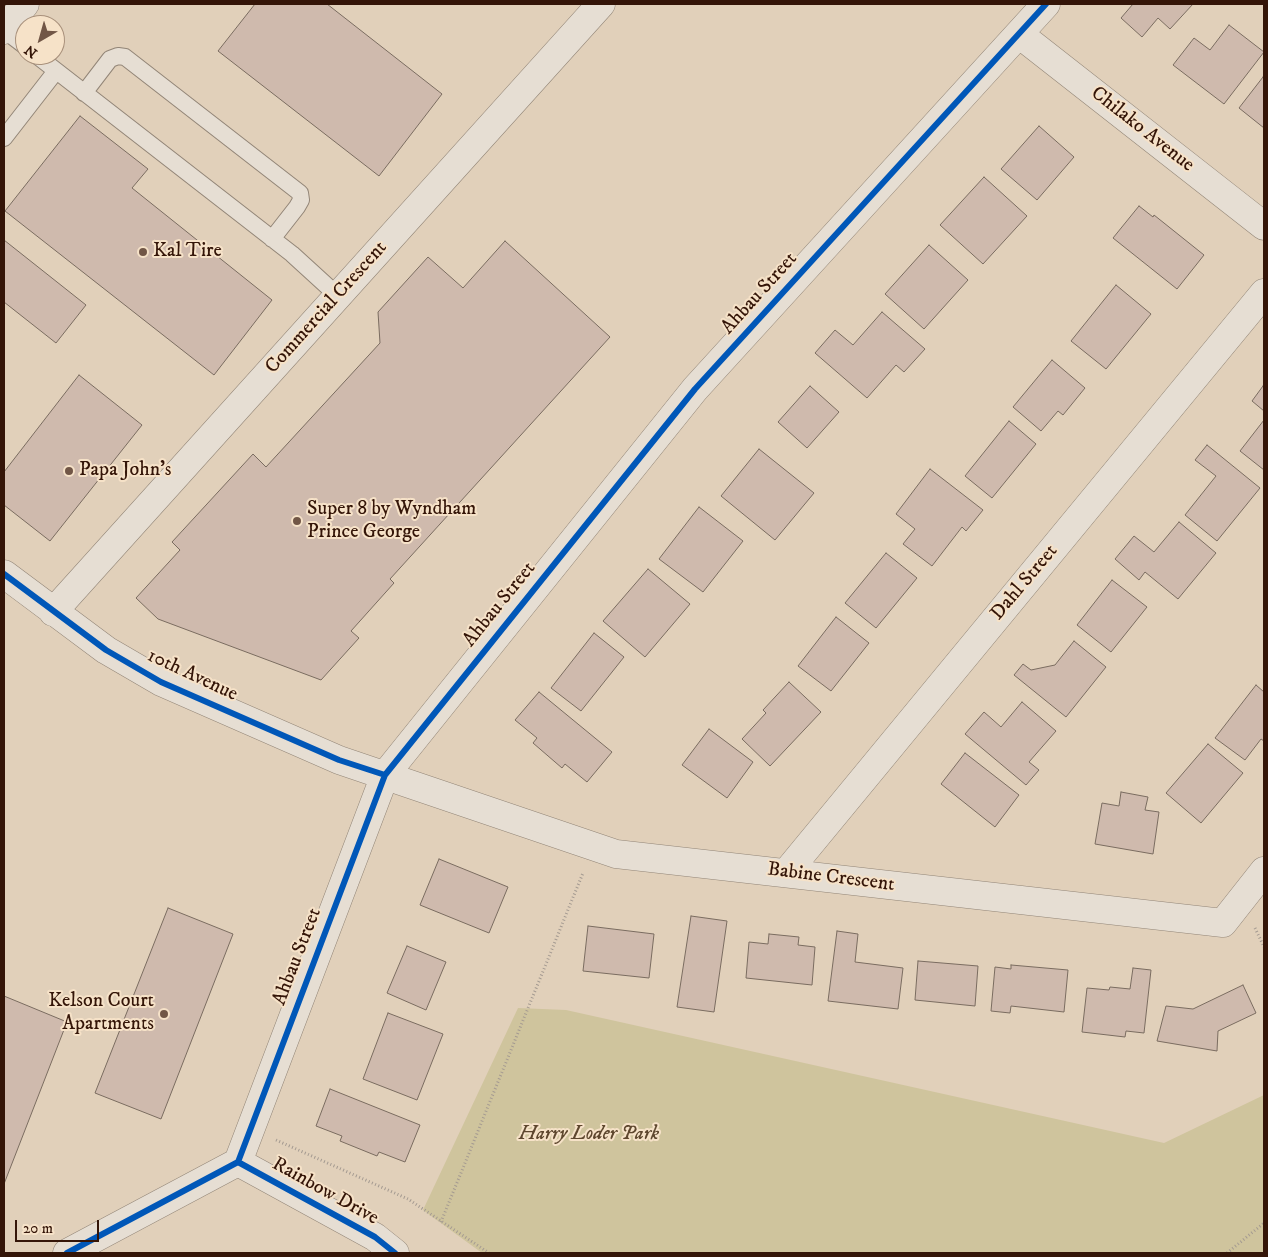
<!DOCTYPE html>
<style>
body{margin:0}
#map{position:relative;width:1268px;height:1257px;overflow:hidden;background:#e1d0ba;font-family:"IM FELL DW Pica",serif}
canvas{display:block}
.frame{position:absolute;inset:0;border:5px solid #341508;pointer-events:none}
.north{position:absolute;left:15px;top:15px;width:50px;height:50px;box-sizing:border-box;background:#f6e2c8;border:1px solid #a8907b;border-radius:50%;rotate:218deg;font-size:14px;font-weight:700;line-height:20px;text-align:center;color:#341508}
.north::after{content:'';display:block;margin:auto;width:18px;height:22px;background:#715646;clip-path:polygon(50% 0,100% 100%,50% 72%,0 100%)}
.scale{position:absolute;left:15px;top:1220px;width:84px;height:22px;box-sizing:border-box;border:2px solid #341508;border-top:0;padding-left:6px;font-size:15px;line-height:18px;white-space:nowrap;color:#341508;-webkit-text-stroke:4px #f6e2c8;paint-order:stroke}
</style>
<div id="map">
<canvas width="1268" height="1257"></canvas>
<div class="frame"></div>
<div class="north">N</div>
<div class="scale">20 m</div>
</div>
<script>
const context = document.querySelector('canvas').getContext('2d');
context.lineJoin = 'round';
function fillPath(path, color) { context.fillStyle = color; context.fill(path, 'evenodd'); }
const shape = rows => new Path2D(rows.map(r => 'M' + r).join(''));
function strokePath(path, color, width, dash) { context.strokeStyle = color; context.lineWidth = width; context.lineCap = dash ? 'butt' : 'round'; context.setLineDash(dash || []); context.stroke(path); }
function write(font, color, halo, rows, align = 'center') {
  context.font = font + ' "IM FELL DW Pica",serif'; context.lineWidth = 4; context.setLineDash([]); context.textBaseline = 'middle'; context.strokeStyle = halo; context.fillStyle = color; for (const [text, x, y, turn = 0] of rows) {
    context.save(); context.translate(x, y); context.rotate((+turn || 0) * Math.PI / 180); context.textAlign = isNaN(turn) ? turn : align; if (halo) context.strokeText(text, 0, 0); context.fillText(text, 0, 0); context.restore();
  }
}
fillPath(shape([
 [518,1008,566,1010,1164,1143,1264,1095,1264,1253,482,1253,423,1210]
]), '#cfc49d');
const building = shape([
 [255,4,327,4,442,94,379,176,218,51,255,4],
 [1133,4,1193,4,1170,29,1158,18,1142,37,1121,18,1133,4],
 [1229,25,1264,52,1224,104,1173,65,1194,38,1210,50,1229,25],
 [1263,77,1264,78,1264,128,1239,108,1263,77],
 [80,116,148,169,132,188,272,300,214,375,5,211,80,116],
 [1039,126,1074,157,1037,200,1001,169,1039,126],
 [984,177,1027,216,983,264,940,225,984,177],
 [1139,206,1153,217,1154,215,1204,255,1177,289,1113,238,1139,206],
 [4,240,86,305,56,343,4,302,4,240],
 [505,241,610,337,390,579,394,583,351,631,359,638,321,680,158,619,136,598,180,550,172,542,253,454,266,467,380,343,378,312,428,257,463,288,505,241],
 [929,245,968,280,924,329,885,294,929,245],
 [1116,285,1151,314,1106,369,1071,341,1116,285],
 [882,312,925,349,904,372,896,365,867,398,815,353,835,330,853,345,882,312],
 [1052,360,1085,388,1063,415,1058,411,1041,431,1013,407,1052,360],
 [79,375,142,425,50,541,4,505,4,472,79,375],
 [810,386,839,412,807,448,778,422,810,386],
 [1263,386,1264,387,1264,411,1252,401,1263,386],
 [1264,420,1264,470,1240,451,1264,420],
 [1009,421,1036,444,992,498,965,476,1009,421],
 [1207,445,1260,488,1217,541,1185,515,1216,476,1195,460,1207,445],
 [759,449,814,493,775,540,721,496,759,449],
 [930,469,983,510,966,531,962,527,932,566,903,544,915,529,896,514,930,469],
 [699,507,743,541,703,592,659,559,699,507],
 [1179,522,1216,553,1178,599,1145,572,1139,580,1115,559,1134,536,1154,552,1179,522],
 [886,553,917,578,876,628,845,603,886,553],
 [648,569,690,604,645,657,603,621,648,569],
 [1112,580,1147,607,1111,652,1077,625,1112,580],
 [836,617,869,643,831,691,798,666,836,617],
 [594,633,624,657,581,711,551,688,594,633],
 [1074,641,1106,667,1066,717,1014,675,1023,664,1031,670,1055,665,1074,641],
 [789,682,821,712,770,766,742,739,766,713,763,710,789,682],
 [1256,685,1264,692,1264,741,1261,739,1245,760,1215,738,1256,685],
 [539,692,612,752,587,782,565,764,562,768,533,743,537,738,515,720,539,692],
 [1022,702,1056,731,1029,762,1039,770,1026,785,965,734,984,712,1001,727,1022,702],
 [709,729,753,762,727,798,682,765,709,729],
 [1208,744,1243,773,1201,823,1166,793,1208,744],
 [965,753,1019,795,995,827,941,784,965,753],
 [1121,792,1148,797,1145,810,1159,812,1153,854,1095,844,1102,803,1119,806,1121,792],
 [439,859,508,887,489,933,420,905,439,859],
 [168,908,233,934,161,1119,95,1093,168,908],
 [691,916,727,921,714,1012,677,1007,691,916],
 [588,926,654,934,649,978,583,971,588,926],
 [837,931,858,934,855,962,903,968,898,1009,828,1001,837,931],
 [769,934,799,937,798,945,815,947,812,985,746,978,749,942,768,944,769,934],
 [407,946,446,962,426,1010,387,993,407,946],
 [918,961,978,966,975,1006,915,1000,918,961],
 [1011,965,1068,970,1064,1012,1011,1006,1010,1013,991,1011,995,967,1011,969,1011,965],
 [1133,968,1151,970,1144,1033,1126,1031,1125,1037,1082,1032,1087,988,1109,990,1110,987,1130,989,1133,968],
 [1243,985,1256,1013,1218,1031,1217,1051,1157,1041,1166,1006,1193,1009,1243,985],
 [4,996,67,1022,4,1184,4,996],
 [388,1013,443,1034,417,1100,363,1079,388,1013],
 [330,1089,420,1125,405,1162,379,1152,377,1156,340,1141,342,1136,316,1126,330,1089]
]);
fillPath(building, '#cfbaad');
strokePath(building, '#7a6c60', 1);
const lane = shape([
 [4,30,25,46],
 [36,55,292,254,338,296],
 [84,93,110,59,118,56,125,57,300,193,301,200,297,207,272,239],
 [4,138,56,71]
]);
const street = shape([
 [4,30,25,4],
 [1019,34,1264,226],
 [4,574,106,650,161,682,339,760,616,854,1223,923,1264,871],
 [53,612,601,4],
 [786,873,1264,293],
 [238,1162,375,1237,395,1253],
 [67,1253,238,1162,385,775,695,389,1046,4]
]);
strokePath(lane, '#928577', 18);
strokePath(street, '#928577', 29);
strokePath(shape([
 [1255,928,1264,947],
 [276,1140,408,1199,489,1253],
 [441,1222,583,873],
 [1227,1253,1264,1223]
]), '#a49a91', 3, [1, 2.5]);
strokePath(lane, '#e6ded3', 16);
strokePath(street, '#e6ded3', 28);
strokePath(shape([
 [4,574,106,650,161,682,339,760,385,775],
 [238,1162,375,1237,395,1253],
 [67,1253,238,1162,385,775,695,389,1046,4]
]), '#0057b8', 6);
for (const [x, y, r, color] of [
 [143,252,5,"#715646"],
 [69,471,5,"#715646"],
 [297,521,5,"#715646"],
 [164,1014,5,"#715646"]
]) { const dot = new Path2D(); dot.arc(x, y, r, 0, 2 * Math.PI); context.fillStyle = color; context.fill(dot); strokePath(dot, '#f6e2c8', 2); }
write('20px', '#341508', '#f6e2c8', [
 ["Chilako Avenue",1142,130,38],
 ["Ahbau Street",760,294,-48],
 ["Commercial Crescent",327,308,-48],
 ["Dahl Street",1025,583,-50],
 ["Ahbau Street",500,605,-51],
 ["10th Avenue",192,676,25],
 ["Babine Crescent",831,878,7],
 ["Ahbau Street",298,957,-69],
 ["Rainbow Drive",325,1192,29]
]);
write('20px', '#341508', '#f6e2c8', [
 ["Kal Tire",153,252],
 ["Papa John's",79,471],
 ["Super 8 by Wyndham",307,510],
 ["Prince George",307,533],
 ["Kelson Court",154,1002,"right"],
 ["Apartments",154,1025,"right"]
], 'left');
write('italic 20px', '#5e472e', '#f6e2c8', [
 ["Harry Loder Park",589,1135]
]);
</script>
